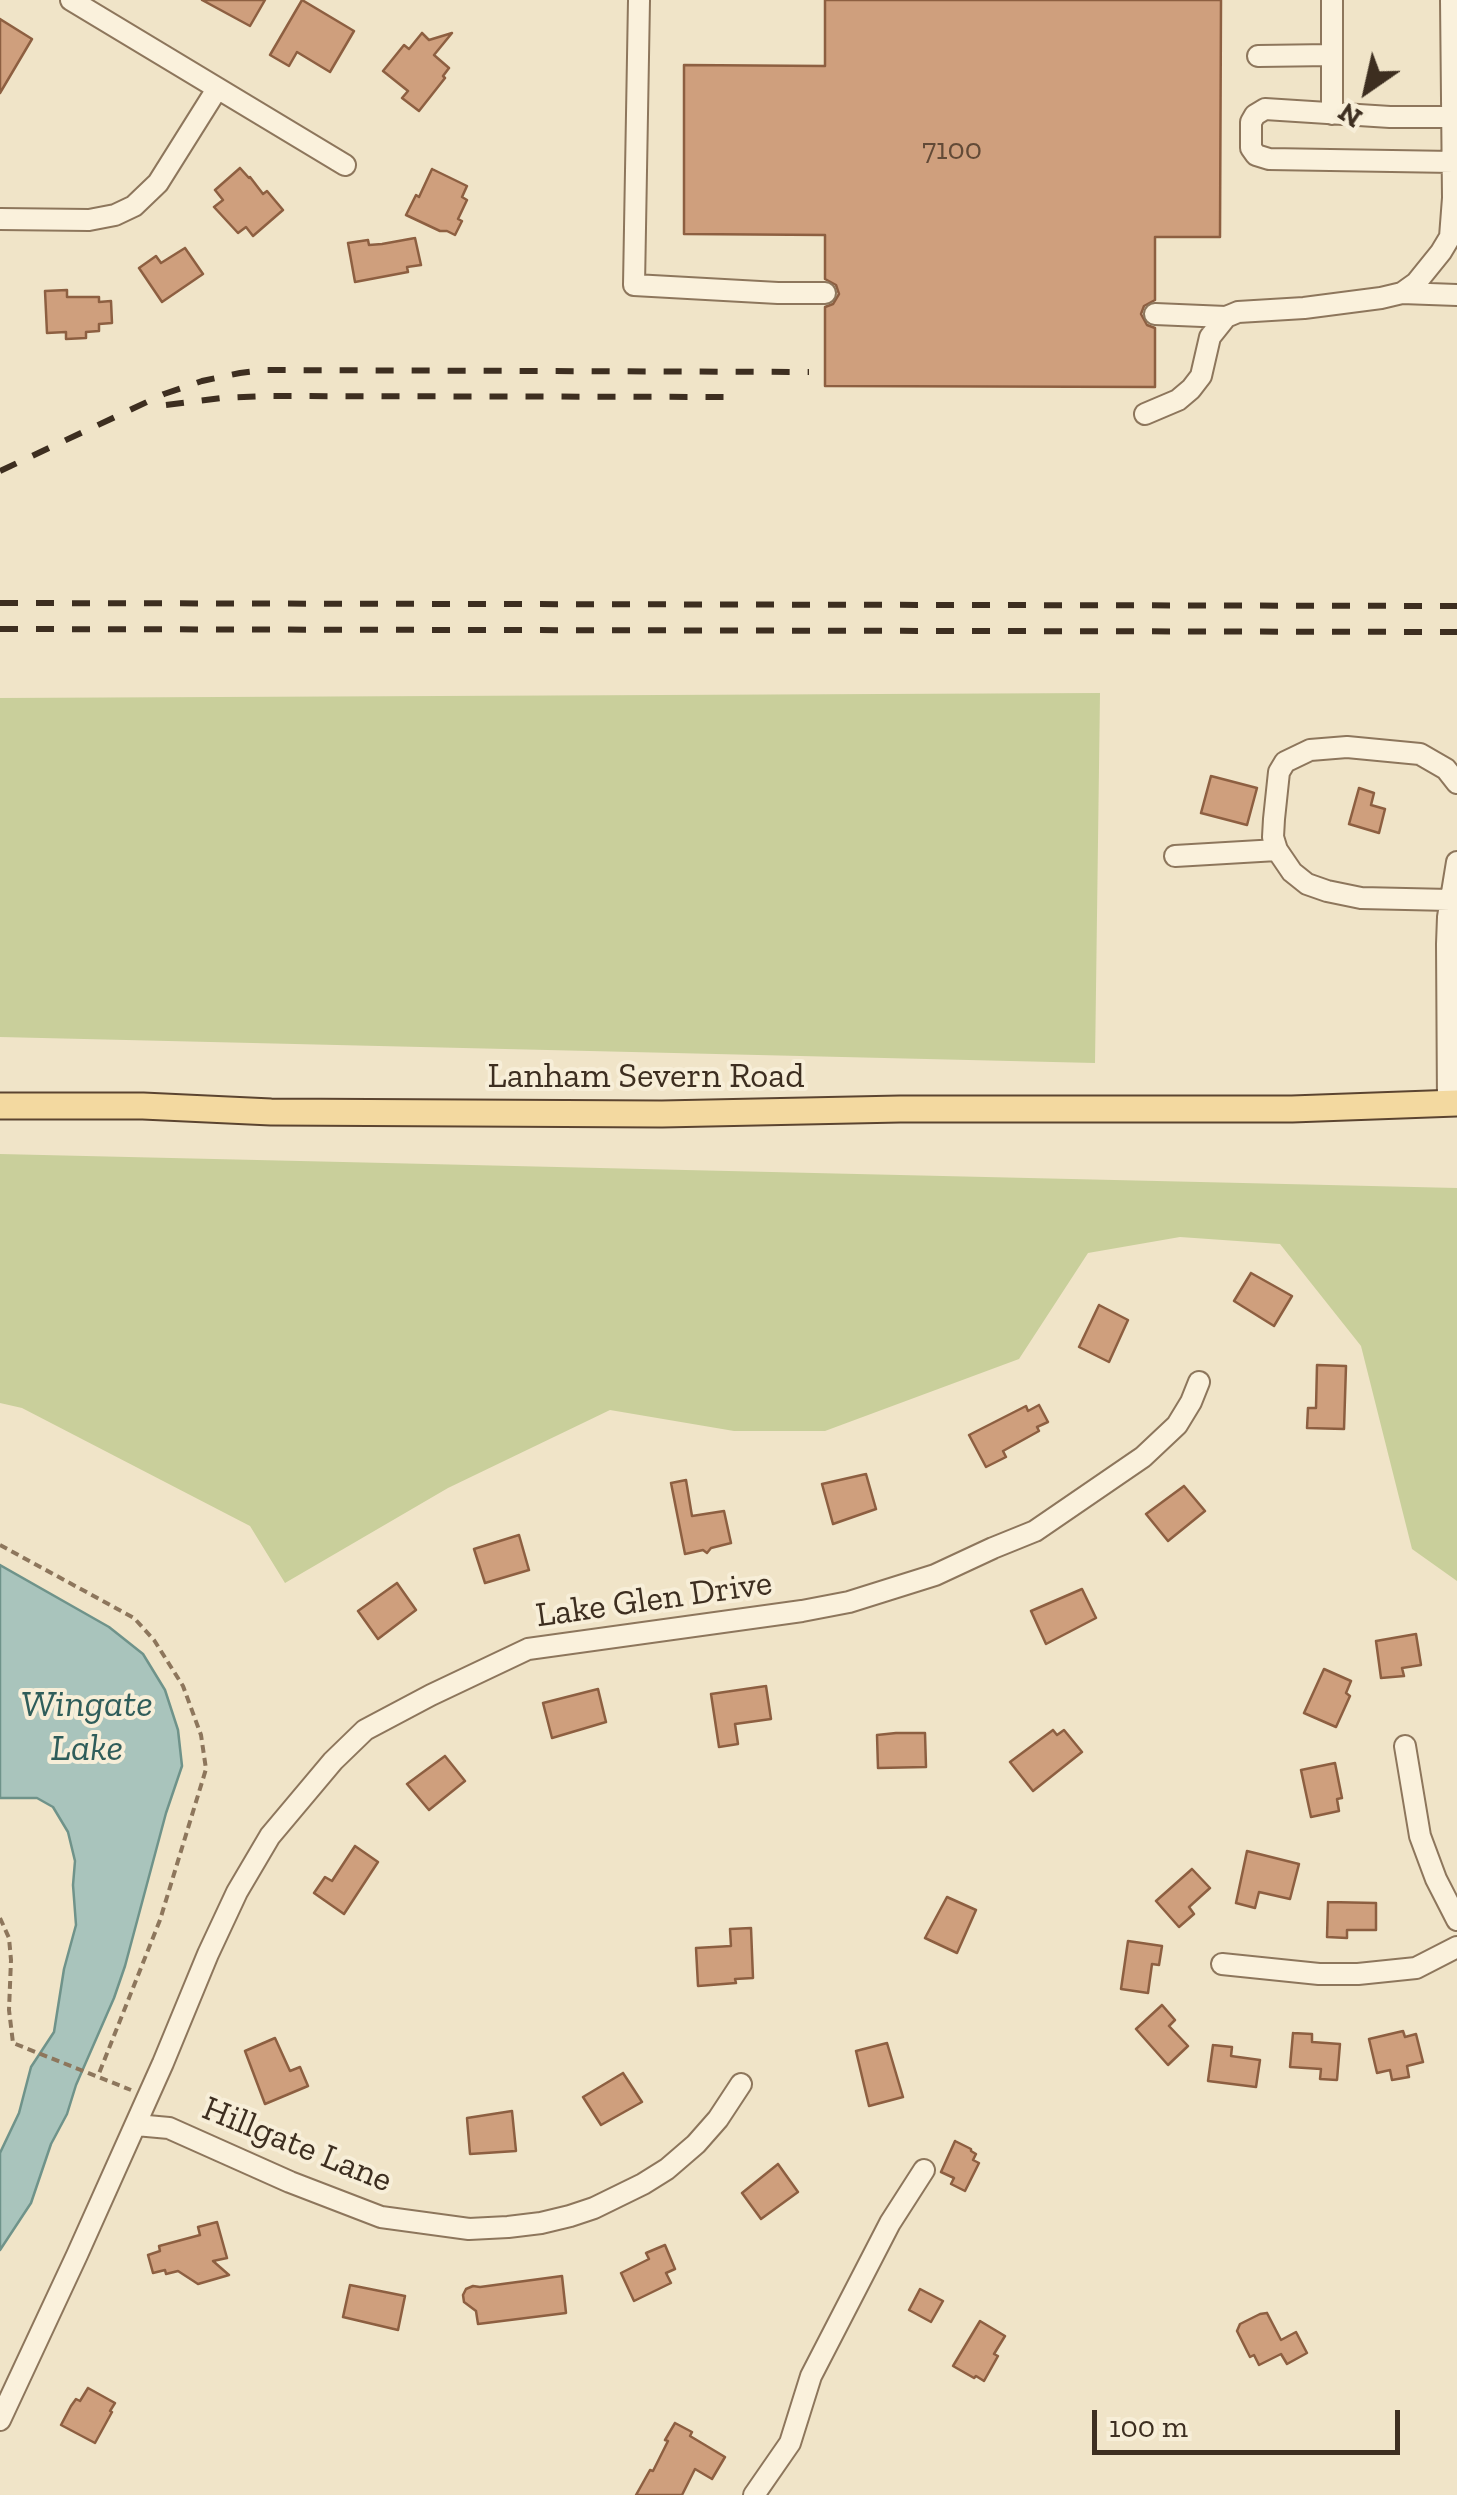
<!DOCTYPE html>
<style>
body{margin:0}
#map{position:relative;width:1457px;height:2495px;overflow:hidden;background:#f0e4c8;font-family:"Zilla Slab",serif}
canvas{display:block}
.north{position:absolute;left:1317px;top:40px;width:100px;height:100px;-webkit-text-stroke:8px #f7eed8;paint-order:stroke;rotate:214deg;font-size:28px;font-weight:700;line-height:40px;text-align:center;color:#3d2e20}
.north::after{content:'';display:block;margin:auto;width:35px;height:45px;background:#3d2e20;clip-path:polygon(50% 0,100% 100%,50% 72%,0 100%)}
.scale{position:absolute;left:1092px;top:2410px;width:308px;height:45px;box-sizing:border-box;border:5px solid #3d2e20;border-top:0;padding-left:12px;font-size:30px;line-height:35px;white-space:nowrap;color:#3d2e20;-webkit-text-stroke:8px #f7eed8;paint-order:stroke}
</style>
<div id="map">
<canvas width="1457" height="2495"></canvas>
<div class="north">N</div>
<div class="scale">100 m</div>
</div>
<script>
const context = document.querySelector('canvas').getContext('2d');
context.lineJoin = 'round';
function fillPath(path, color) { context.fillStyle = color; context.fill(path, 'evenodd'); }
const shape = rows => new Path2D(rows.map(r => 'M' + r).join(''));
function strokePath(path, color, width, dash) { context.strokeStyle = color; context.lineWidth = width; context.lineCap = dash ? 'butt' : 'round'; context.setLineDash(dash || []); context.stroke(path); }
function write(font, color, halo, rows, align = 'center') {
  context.font = font + ' "Zilla Slab",serif'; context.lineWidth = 8; context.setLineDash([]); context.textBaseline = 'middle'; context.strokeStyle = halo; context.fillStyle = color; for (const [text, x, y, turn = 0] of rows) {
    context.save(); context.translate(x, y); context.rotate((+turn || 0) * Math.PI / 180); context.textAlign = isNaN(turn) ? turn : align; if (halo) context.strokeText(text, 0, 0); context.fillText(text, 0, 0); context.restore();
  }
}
fillPath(shape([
 [1100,693,1095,1063,0,1037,0,698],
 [0,1154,1457,1188,1457,1581,1412,1549,1361,1346,1280,1244,1180,1237,1088,1253,1019,1359,825,1431,734,1431,610,1410,448,1488,285,1583,250,1526,22,1408,0,1403]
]), '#c9cf9b');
const water = shape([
 [0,1565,109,1627,143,1654,165,1690,178,1730,182,1766,166,1813,125,1966,114,1998,76,2085,67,2114,51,2144,31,2203,0,2250,0,2153,19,2113,31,2067,54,2032,64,1969,76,1925,73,1885,75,1861,68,1832,53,1807,37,1798,0,1798,0,1565]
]);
fillPath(water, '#a9c4bc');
strokePath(water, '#6f938a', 2.5);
const building = shape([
 [202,0,265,0,250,26,202,0],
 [302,0,354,31,330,72,297,52,289,66,270,55,302,0],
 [825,0,1221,0,1220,237,1155,237,1155,300,1144,306,1141,314,1147,325,1155,328,1155,387,825,386,825,307,833,304,839,294,836,285,825,279,825,235,684,234,684,65,825,66,825,0],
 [0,19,32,39,0,93,0,19],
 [422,33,429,40,452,33,434,55,449,68,443,76,445,78,419,111,402,98,408,91,383,71,404,45,409,49,422,33],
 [240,168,249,178,250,177,263,194,267,191,283,210,253,236,246,227,238,233,214,207,223,200,215,190,240,168],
 [432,169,467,186,462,197,467,200,458,219,462,221,455,235,447,231,440,231,406,215,416,195,419,197,432,169],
 [415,238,421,265,407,267,408,272,355,282,348,243,368,240,369,245,382,244,415,238],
 [185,248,203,274,162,302,139,268,156,256,161,263,185,248],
 [67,290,67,297,99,297,99,302,111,301,112,323,99,324,99,331,86,332,86,338,66,339,66,332,47,333,45,291,67,290],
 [1211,776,1257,788,1247,825,1201,813,1211,776],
 [1359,788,1374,793,1371,805,1385,809,1379,833,1349,824,1359,788],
 [1251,1273,1292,1296,1274,1326,1234,1301,1251,1273],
 [1099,1305,1128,1320,1109,1362,1079,1347,1099,1305],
 [1317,1365,1346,1366,1344,1429,1307,1428,1308,1408,1316,1408,1317,1365],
 [1039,1405,1048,1422,1037,1427,1039,1431,1003,1451,1006,1457,986,1467,969,1435,1026,1406,1028,1411,1039,1405],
 [866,1474,876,1509,833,1524,822,1484,866,1474],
 [686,1480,692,1516,724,1511,731,1543,711,1548,707,1553,703,1550,685,1554,671,1483,686,1480],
 [1184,1486,1205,1511,1168,1541,1146,1514,1184,1486],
 [519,1535,529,1570,485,1583,474,1549,519,1535],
 [397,1583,416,1610,378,1639,358,1611,397,1583],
 [1082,1589,1096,1618,1046,1644,1031,1611,1082,1589],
 [1416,1634,1421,1665,1402,1668,1404,1676,1381,1678,1376,1641,1416,1634],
 [1324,1669,1351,1681,1346,1693,1350,1696,1336,1727,1304,1713,1324,1669],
 [766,1686,771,1719,735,1724,738,1744,719,1747,711,1694,766,1686],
 [598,1689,606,1722,552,1738,543,1703,598,1689],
 [1053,1730,1057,1735,1064,1730,1082,1752,1033,1791,1010,1762,1053,1730],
 [896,1733,925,1733,926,1767,878,1768,877,1735,896,1733],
 [445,1756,465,1781,429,1810,407,1784,445,1756],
 [1335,1763,1342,1798,1337,1799,1339,1811,1311,1817,1301,1770,1335,1763],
 [355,1846,378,1862,344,1914,314,1893,325,1877,332,1881,355,1846],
 [1247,1851,1299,1864,1290,1899,1259,1892,1255,1908,1236,1903,1247,1851],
 [1192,1869,1210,1888,1189,1907,1194,1914,1179,1927,1156,1901,1192,1869],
 [947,1897,976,1910,957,1953,925,1938,947,1897],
 [1328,1902,1376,1903,1376,1930,1347,1930,1347,1938,1327,1937,1328,1902],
 [751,1928,753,1978,735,1979,736,1983,698,1986,696,1948,731,1946,730,1929,751,1928],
 [1128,1941,1162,1946,1159,1965,1152,1964,1148,1993,1121,1989,1128,1941],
 [1162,2005,1175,2020,1169,2026,1188,2046,1168,2065,1136,2029,1162,2005],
 [1403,2031,1405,2037,1416,2034,1423,2062,1407,2066,1409,2077,1392,2080,1390,2070,1377,2073,1369,2039,1403,2031],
 [1293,2033,1312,2034,1312,2042,1340,2044,1337,2080,1320,2079,1321,2069,1290,2067,1293,2033],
 [275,2038,290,2071,300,2067,308,2086,265,2104,245,2051,275,2038],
 [887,2043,903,2097,869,2106,856,2051,887,2043],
 [1213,2045,1232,2047,1231,2056,1260,2060,1256,2087,1208,2081,1213,2045],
 [623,2073,642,2102,601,2125,583,2097,623,2073],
 [512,2111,516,2151,470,2154,467,2118,512,2111],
 [955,2141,971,2149,971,2151,976,2154,973,2160,979,2163,965,2191,951,2184,954,2178,941,2172,955,2141],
 [778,2164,798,2192,761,2219,742,2193,778,2164],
 [217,2222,227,2258,213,2261,229,2275,198,2284,178,2271,166,2274,165,2270,153,2273,148,2255,160,2251,159,2246,200,2235,198,2227,217,2222],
 [665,2245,675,2269,666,2273,671,2283,634,2301,621,2273,649,2259,646,2253,665,2245],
 [562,2276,566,2313,478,2324,476,2311,464,2302,463,2295,466,2289,473,2286,480,2287,562,2276],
 [350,2285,405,2296,398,2330,343,2317,350,2285],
 [920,2289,943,2301,931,2322,909,2310,920,2289],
 [1267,2313,1281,2340,1296,2332,1307,2353,1287,2364,1281,2354,1259,2365,1254,2355,1250,2357,1237,2331,1240,2324,1260,2314,1267,2313],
 [980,2321,1005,2336,994,2354,998,2356,984,2381,976,2376,974,2378,953,2366,980,2321],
 [88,2388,115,2403,110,2411,112,2412,95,2443,61,2425,71,2406,76,2399,80,2401,88,2388],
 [675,2423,692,2432,690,2436,725,2457,712,2479,695,2469,682,2495,636,2495,650,2470,653,2471,668,2441,665,2440,675,2423]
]);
fillPath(building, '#cf9f7d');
strokePath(building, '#8d5f41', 2.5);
const minor = shape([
 [71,0,345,165],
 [639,0,634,285,778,293,825,293],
 [1258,56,1331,55],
 [1332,114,1332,0],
 [1451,117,1390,117,1265,109,1255,115,1251,122,1251,148,1256,155,1269,159,1453,162],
 [0,219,89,220,115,215,134,206,158,183,217,89],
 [1402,293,1457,295],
 [1155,314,1226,317],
 [1145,414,1178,400,1191,389,1201,376,1210,337,1226,317,1238,312,1304,308,1381,298,1402,293,1416,283,1441,252,1450,237,1453,198,1451,0],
 [1175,856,1277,850],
 [1450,900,1361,898,1327,891,1307,884,1292,872,1277,850,1273,837,1274,819,1279,772,1285,762,1310,750,1347,747,1420,754,1446,769,1457,783],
 [1448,1103,1447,944,1448,917,1457,862],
 [1405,1746,1420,1836,1436,1879,1457,1920],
 [1222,1964,1319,1974,1358,1974,1416,1968,1457,1947],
 [136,2125,169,2128,290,2182,381,2217,469,2229,508,2227,541,2223,570,2216,594,2208,643,2184,667,2169,696,2144,718,2119,741,2084],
 [0,2420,77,2255,163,2063,208,1954,237,1892,270,1836,333,1761,365,1730,431,1695,528,1649,802,1611,849,1602,935,1575,993,1548,1035,1531,1143,1457,1177,1425,1191,1402,1199,1382],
 [754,2495,790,2443,811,2376,890,2223,924,2170]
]);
const major = shape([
 [0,1106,143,1106,271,1112,662,1114,900,1109,1292,1109,1457,1103]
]);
strokePath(minor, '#8d765c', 24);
strokePath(major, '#5b4430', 29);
strokePath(shape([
 [0,1545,134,1618,154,1640,183,1686,201,1735,206,1769,160,1920,98,2076],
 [0,1918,9,1938,11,1960,9,2010,13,2043,131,2090]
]), '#8d765c', 4, [8, 5]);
strokePath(minor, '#faf1dc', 20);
strokePath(major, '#f3d9a0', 25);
strokePath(shape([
 [166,405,222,398,265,396,740,397],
 [0,471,164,394,202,381,240,373,265,370,809,372],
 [0,603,1457,606],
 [0,629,1457,632]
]), '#3d2e20', 6, [18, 18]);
write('30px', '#624a37', null, [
 ["7100",952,150]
]);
write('35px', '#3d2e20', '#f7eed8', [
 ["Lanham Severn Road",646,1077],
 ["Lake Glen Drive",654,1600,-8],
 ["Hillgate Lane",297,2145,22]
]);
write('italic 38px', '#2f5d5a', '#f7eed8', [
 ["Wingate",87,1705],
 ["Lake",87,1749]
]);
</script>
